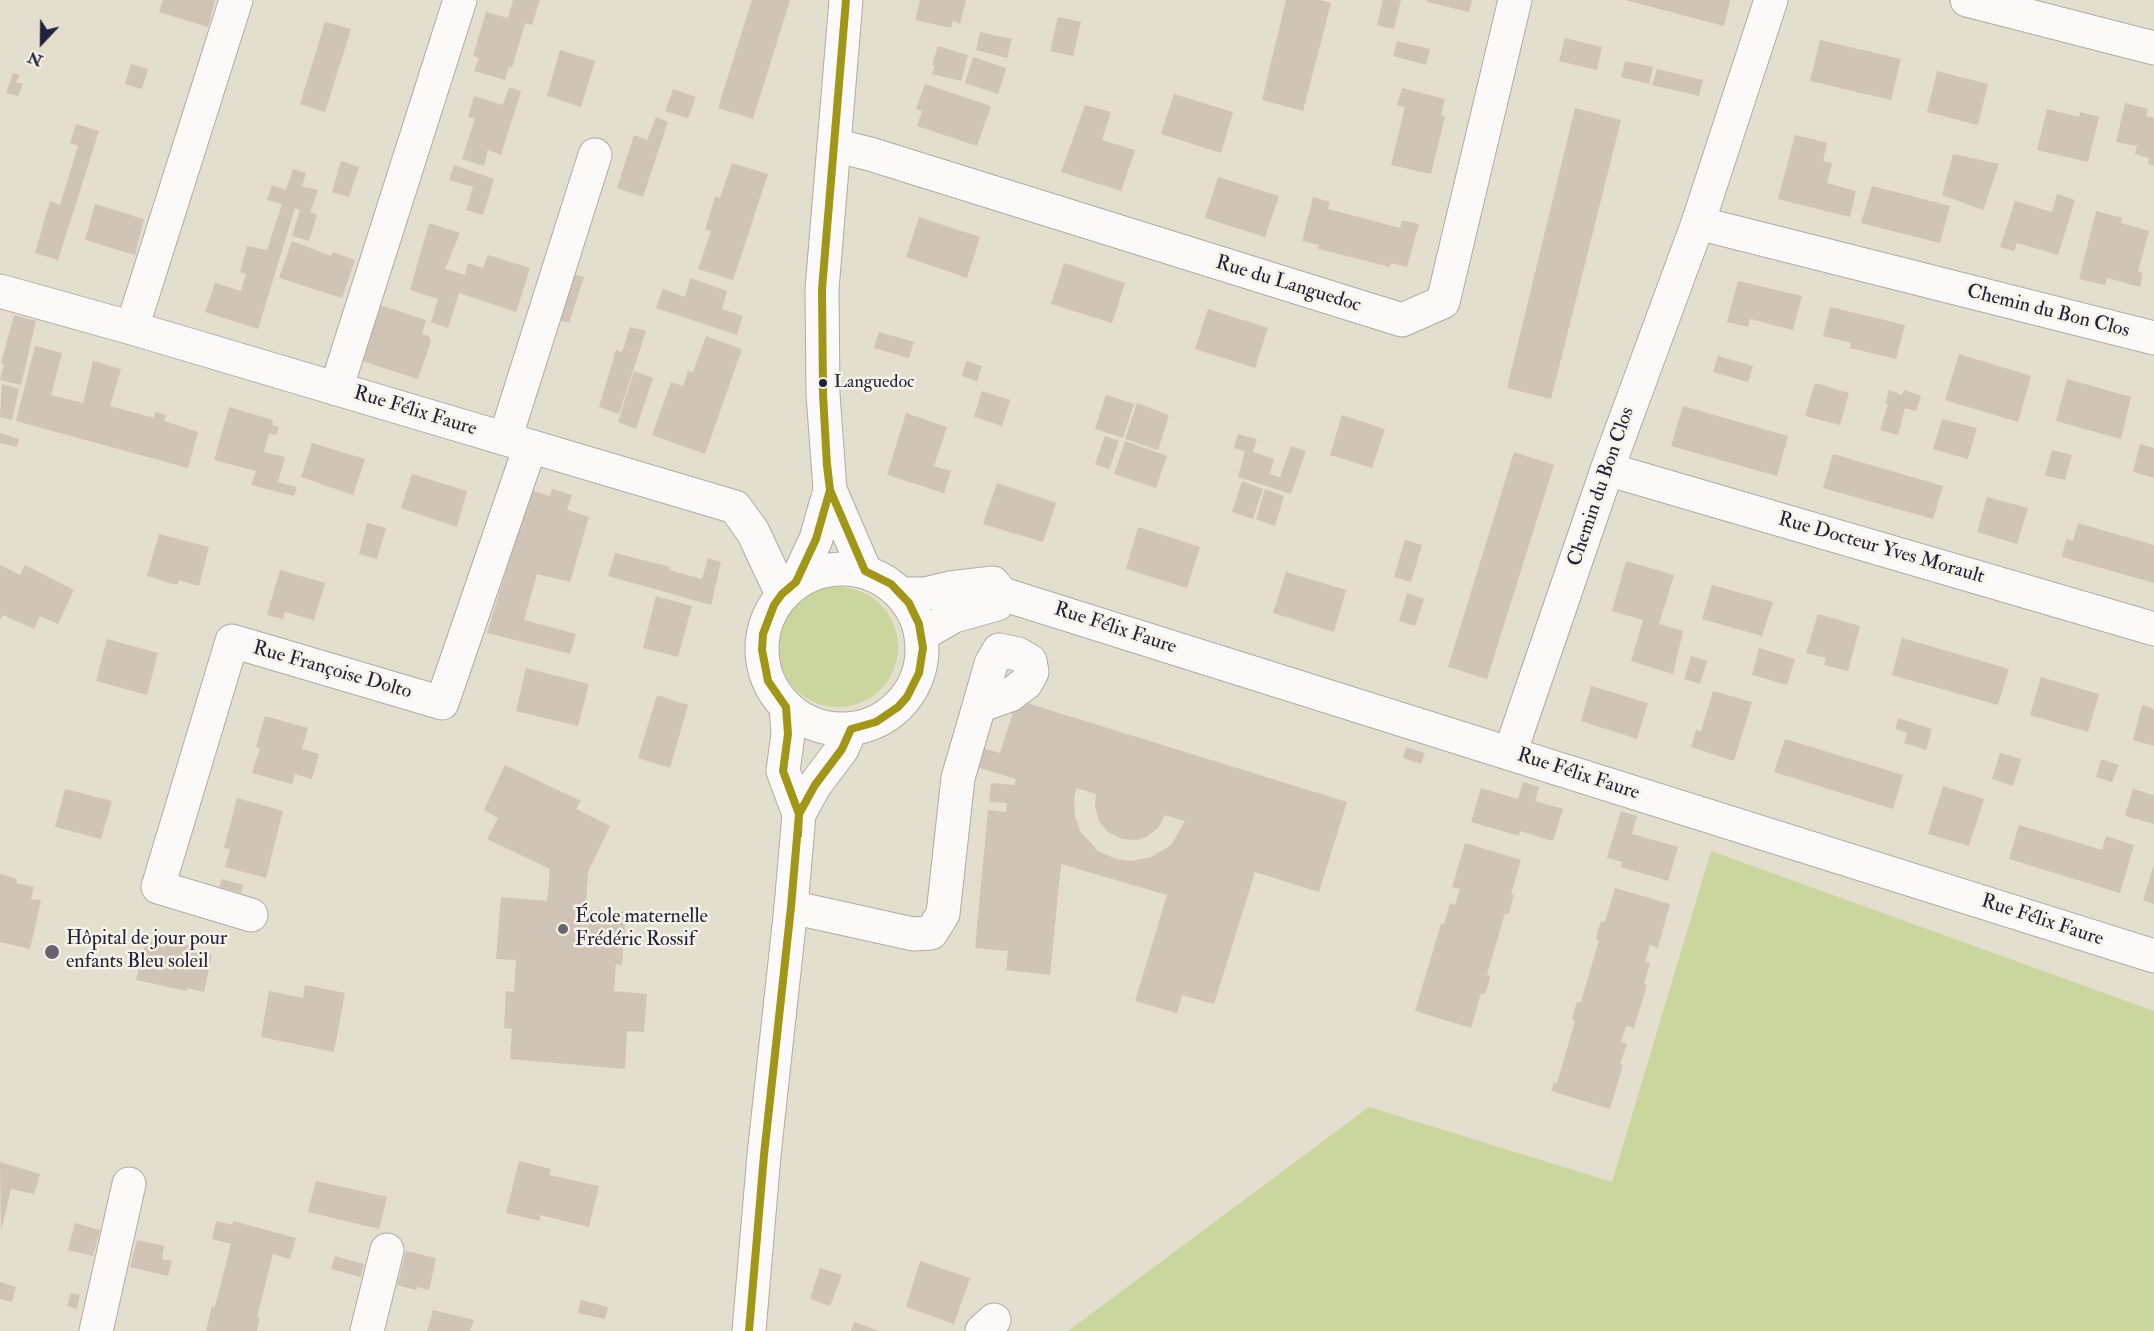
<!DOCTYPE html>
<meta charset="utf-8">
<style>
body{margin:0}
#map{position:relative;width:2154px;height:1331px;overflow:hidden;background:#e3dece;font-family:"IM FELL Double Pica",serif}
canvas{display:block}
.north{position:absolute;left:12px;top:12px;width:60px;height:60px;-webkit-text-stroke:4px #f7f3e8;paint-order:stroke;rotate:202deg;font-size:16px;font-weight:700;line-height:24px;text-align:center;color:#22223b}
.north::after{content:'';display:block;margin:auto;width:21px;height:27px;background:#22223b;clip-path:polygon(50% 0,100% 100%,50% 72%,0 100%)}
</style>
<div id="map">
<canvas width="2154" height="1331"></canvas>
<div class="north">N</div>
</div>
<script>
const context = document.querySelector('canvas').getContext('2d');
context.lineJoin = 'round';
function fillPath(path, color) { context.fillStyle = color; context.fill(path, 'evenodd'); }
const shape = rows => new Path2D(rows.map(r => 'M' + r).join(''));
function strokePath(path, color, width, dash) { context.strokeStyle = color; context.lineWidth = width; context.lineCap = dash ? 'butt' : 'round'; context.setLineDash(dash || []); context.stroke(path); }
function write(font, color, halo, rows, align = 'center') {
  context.font = font + ' "IM FELL Double Pica",serif'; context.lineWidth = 5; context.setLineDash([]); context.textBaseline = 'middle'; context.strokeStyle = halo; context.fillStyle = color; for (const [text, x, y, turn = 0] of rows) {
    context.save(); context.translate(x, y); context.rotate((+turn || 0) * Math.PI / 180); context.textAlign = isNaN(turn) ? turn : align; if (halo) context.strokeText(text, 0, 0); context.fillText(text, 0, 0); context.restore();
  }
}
fillPath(shape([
 '778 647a60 60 0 1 1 120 0a60 60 0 1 1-120 0Z',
 [1711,851,2154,1011,2154,1331,1068,1331,1369,1107,1612,1182]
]), '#cad69e');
fillPath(shape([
 [163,0,215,0,208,27,159,12],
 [513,0,540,0,532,25,525,23,512,68,509,66,505,80,474,71,479,58,473,56,486,12,508,18],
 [752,0,790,0,753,119,718,108],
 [920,0,966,0,960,24,953,21,951,28,915,20],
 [1286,0,1320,0,1331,3,1303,111,1262,100],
 [1383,0,1401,0,1394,29,1377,25],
 [1427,0,1472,0,1469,12,1427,2],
 [1625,0,1730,0,1724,26],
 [1058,17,1081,22,1073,56,1050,51],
 [325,22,351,29,325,112,300,104],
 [980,32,1012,39,1007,58,976,50],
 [1565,38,1602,47,1597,70,1559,61],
 [1820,40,1901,59,1891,100,1810,81],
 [1397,41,1430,49,1426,65,1393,56],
 [938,46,968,55,961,81,932,74,935,65,932,65],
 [560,50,595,61,581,107,547,96],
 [973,57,1006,68,998,94,965,83],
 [1625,61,1653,67,1649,84,1621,77],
 [131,64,148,69,142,89,125,84],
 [1657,69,1703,80,1699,96,1652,85],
 [1937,71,1988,84,1978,125,1927,112],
 [13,73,20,75,16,82,23,84,18,96,6,93],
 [925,84,991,106,977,146,917,126,922,111,916,109],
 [509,87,521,91,501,155,488,150,484,166,462,159,475,118,468,117,474,96,503,105],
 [1402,88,1445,99,1441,116,1445,116,1431,174,1391,165,1405,107,1397,105],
 [673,89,696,97,688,118,665,111],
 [1174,94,1233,112,1221,153,1161,134],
 [2125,103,2148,109,2146,116,2154,118,2154,166,2148,164,2149,158,2135,154,2137,146,2116,142],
 [1085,105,1111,112,1102,140,1135,150,1121,191,1061,172],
 [1575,108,1621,120,1551,399,1507,388],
 [2047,109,2079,117,2080,112,2099,117,2088,162,2037,150],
 [656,117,668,122,643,197,617,188,634,135,647,140],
 [76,124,99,131,58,260,35,253,50,201,60,205,78,146,70,143],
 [1795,135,1827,143,1823,161,1832,163,1827,183,1856,191,1850,217,1778,199],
 [1953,154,1999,164,1983,210,1942,195],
 [341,161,359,167,349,197,332,192],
 [732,163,768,174,733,280,698,269,711,231,705,230,715,197,720,198],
 [454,165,494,179,483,215,466,210,473,187,449,180],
 [293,169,306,173,302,186,318,190,310,212,317,215,309,241,292,236,300,210,295,208,258,329,205,312,215,283,241,291,246,274,240,272,247,246,267,250,282,204,267,200,272,185,286,190],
 [1218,177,1279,196,1265,237,1205,218],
 [1872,186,1950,206,1940,243,1861,223],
 [2057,194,2075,200,2058,255,2017,243,2014,251,2000,247,2015,201,2052,212],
 [1313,197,1330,202,1328,209,1400,228,1402,220,1419,224,1407,267,1391,263,1390,267,1318,249,1319,245,1302,241],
 [95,204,144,219,135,255,85,240],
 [2096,211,2122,218,2121,223,2149,231,2138,271,2143,273,2140,287,2107,278,2105,285,2079,279],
 [919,217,980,237,967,278,906,257],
 [429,223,460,233,445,269,465,275,468,263,483,268,488,255,530,268,516,312,459,293,448,328,431,322,438,299,410,290],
 [292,241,331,256,333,252,355,260,342,298,279,278],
 [1064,263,1125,283,1112,323,1051,304],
 [565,271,584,277,569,323,551,318],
 [690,278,727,291,722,309,743,316,737,335,656,308,663,289,685,297],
 [1738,281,1802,296,1793,330,1750,319,1748,327,1727,322],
 [380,305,426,320,422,334,429,336,431,341,418,379,362,361],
 [1830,307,1905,325,1896,359,1850,348,1851,343,1823,336],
 [1208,309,1268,328,1255,368,1195,349],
 [14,315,36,321,21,385,0,380,4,364,1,363],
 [630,327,646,331,619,414,599,407,616,350,622,352],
 [879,332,914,342,909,358,874,348],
 [706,336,742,349,705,454,652,435,671,382,683,386,688,371,693,372],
 [35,346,62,353,51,395,83,403,93,361,121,369,110,406,154,418,155,412,166,415,164,421,198,432,188,468,16,421],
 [1959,354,2031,376,2018,422,1945,400],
 [1718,356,1753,366,1748,382,1713,372],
 [966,361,982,366,977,381,962,376],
 [634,371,653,378,636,429,618,422],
 [2067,379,2131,397,2121,439,2056,421],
 [1815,383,1849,393,1840,425,1805,416],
 [2,384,19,389,12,420,0,417],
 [1889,390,1902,395,1904,390,1921,396,1916,411,1905,408,1898,435,1880,430,1888,404,1886,403],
 [982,391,1010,400,1002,426,974,417],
 [1106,395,1134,404,1123,438,1095,429],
 [1137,403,1169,415,1158,450,1125,439],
 [1683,406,1788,436,1777,476,1671,446],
 [229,407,273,420,272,425,279,427,276,435,269,433,264,452,285,457,278,482,297,487,294,496,251,485,256,471,214,460],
 [906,413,947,427,934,466,951,471,944,493,887,475],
 [1342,415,1385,429,1372,468,1330,455],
 [1942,419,1977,428,1968,459,1933,449],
 [0,433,19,439,17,447,0,443],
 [1238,434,1257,439,1253,452,1274,459,1270,474,1280,477,1291,446,1306,451,1291,494,1238,477,1245,451,1234,448],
 [1105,436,1119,441,1109,469,1095,464],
 [1125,441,1167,456,1156,488,1114,474],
 [312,443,365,459,353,495,301,477],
 [2140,444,2154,448,2154,478,2133,472],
 [2052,450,2072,455,2065,480,2045,475],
 [1514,452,1554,465,1487,679,1448,667],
 [1833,454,1943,486,1933,519,1823,488],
 [412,474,467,491,457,527,401,508],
 [1242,481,1263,489,1253,519,1232,512],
 [997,483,1056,503,1043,542,983,524],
 [552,489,572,495,567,510,589,517,570,582,537,574,524,620,576,634,570,654,487,633,531,490,550,496],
 [1265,489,1284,496,1275,526,1256,519],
 [1987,497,2028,508,2017,544,1977,532],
 [367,523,386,528,377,559,359,554],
 [2078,523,2154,545,2154,583,2062,557,2066,539,2073,541],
 [1138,527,1200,547,1187,588,1126,569],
 [159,534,209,547,199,586,179,580,177,585,147,576],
 [1405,540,1422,545,1411,582,1394,577],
 [615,553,670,567,669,570,702,579,708,558,721,562,711,605,608,576],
 [1626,561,1674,575,1659,624,1683,631,1673,674,1631,661,1643,620,1612,611],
 [0,565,20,575,25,565,74,590,58,624,40,616,34,629,3,615,0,620],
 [280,570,325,583,314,620,285,612,283,619,267,615],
 [1286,572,1346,590,1334,632,1273,613],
 [1712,585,1773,602,1762,636,1702,619],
 [1407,593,1424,599,1415,626,1399,621],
 [656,596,692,606,678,657,643,648],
 [1818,614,1860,626,1848,671,1824,665,1826,658,1806,653],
 [1902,638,2009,669,1998,705,1892,675],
 [107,639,158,653,147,695,96,681],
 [1759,648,1795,659,1787,685,1752,675],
 [1691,656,1707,661,1700,684,1684,679],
 [526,668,589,684,578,726,516,711],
 [2041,677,2099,694,2088,732,2030,715],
 [1591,686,1648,703,1637,739,1581,721],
 [1713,691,1752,702,1734,761,1691,747,1696,730,1701,731],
 [657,695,688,705,670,768,638,758],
 [1017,700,1347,802,1319,892,1255,872,1214,1004,1182,995,1177,1013,1135,1001,1167,895,1061,864,1050,975,1006,970,1008,951,975,948,988,810,1006,812,1007,803,989,802,991,783,1014,785,1016,779,970,765,975,746,1000,753],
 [1076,788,1096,794,1095,807,1099,821,1108,832,1122,839,1137,840,1146,837,1158,828,1165,815,1185,821,1171,845,1151,857,1132,861,1116,859,1098,851,1080,831,1075,816,1074,800],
 [2142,705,2154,709,2154,746,2133,740],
 [265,716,308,728,302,749,319,754,312,779,295,774,292,784,252,773,260,748,256,747],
 [1898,718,1932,729,1926,750,1904,743,1907,733,1895,729],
 [1785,739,1903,775,1893,809,1774,772],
 [1406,747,1425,753,1421,764,1403,758],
 [2000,753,2021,759,2013,786,1992,779],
 [2101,759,2119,765,2112,782,2096,777],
 [505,765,581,801,576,809,610,826,588,872,586,910,626,912,622,965,616,964,614,991,647,994,644,1032,627,1031,625,1069,510,1059,512,1029,504,1028,506,991,514,992,516,960,496,959,501,897,547,901,550,869,487,839,498,818,484,810],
 [1523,782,1539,787,1535,801,1563,809,1553,841,1520,831,1519,836,1471,822,1481,788,1518,799],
 [1943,786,1984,799,1969,846,1928,834],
 [65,789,112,801,101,839,55,827],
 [2133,789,2154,795,2154,824,2125,816],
 [237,798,283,811,266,878,225,867,230,849,224,848],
 [1621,811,1637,816,1632,834,1678,847,1668,881,1621,867,1622,862,1607,858],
 [2019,825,2102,850,2106,836,2134,845,2120,893,2009,859],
 [1465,843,1521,860,1511,894,1514,895,1509,914,1505,913,1487,975,1490,976,1488,985,1485,994,1481,993,1471,1028,1415,1011,1441,924,1444,924,1450,904,1455,905,1460,889,1452,887],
 [2153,867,2154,867,2154,904,2143,900],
 [0,874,17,879,17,883,34,887,31,899,41,900,30,949,0,942],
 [222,879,243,885,241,893,219,887],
 [1615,888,1670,904,1658,948,1650,945,1645,962,1650,963,1644,984,1647,985,1634,1028,1626,1026,1621,1042,1627,1044,1620,1064,1623,1065,1610,1109,1551,1091,1554,1082,1557,1083,1575,1021,1572,1020,1574,1011,1577,1002,1581,1002,1599,940,1596,940,1598,930,1601,921,1605,922],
 [146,940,176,947,177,943,197,947,196,952,212,955,204,992,187,988,187,991,136,980],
 [305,985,345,993,334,1052,261,1037,269,991,303,998],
 [519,1161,551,1169,549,1175,599,1186,589,1227,540,1215,540,1221,506,1213],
 [0,1162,40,1174,34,1194,11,1189,1,1231],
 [316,1181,387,1197,379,1229,308,1212],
 [216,1221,233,1225,233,1221,296,1238,290,1259,273,1254,257,1317,260,1318,257,1331,206,1331,212,1306,215,1307,231,1244,212,1239],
 [75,1223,100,1230,93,1256,68,1250],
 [137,1240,164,1246,162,1259,172,1261,168,1276,130,1267],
 [406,1251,436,1258,429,1290,417,1287,416,1290,397,1285],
 [335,1256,364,1264,361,1277,331,1269],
 [920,1261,970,1278,954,1324,906,1307],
 [820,1268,842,1275,830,1306,810,1299],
 [0,1282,16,1287,12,1302,0,1299],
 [71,1293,80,1295,77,1309,67,1306],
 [581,1300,608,1307,605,1319,578,1313],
 [433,1310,474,1320,470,1331,427,1331],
 [854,1322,879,1331,851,1331]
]), '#d0c4b7');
const minor = shape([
 [1967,0,2154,48],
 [834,145,870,154,1402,320,1443,302,1515,0],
 [1698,223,2154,338],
 [0,291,132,328,735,507,753,532,782,594],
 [132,328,236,0],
 [336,389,460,0],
 [505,439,595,155],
 [1608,467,1624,474,2154,629],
 [901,594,925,594,950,588,993,583,1002,594,2154,956],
 [921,635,954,616,997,604,1002,594],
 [1510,753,1608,467,1698,223,1771,0],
 [791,907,913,934,931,933,943,914,958,778,979,706,991,664,999,650,1018,654,1030,661,1032,672,1026,683,1010,695,979,706],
 [251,915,158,887,232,641,442,703,530,447],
 [96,1331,129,1184],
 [367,1331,387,1250],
 [982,1331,994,1320]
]);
const major = shape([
 [846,0,822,289,823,394,830,490,865,571],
 '762 649a80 80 0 1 1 160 0a80 80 0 1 1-160 0Z',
 [796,582,816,539,830,490],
 [799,814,815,785,842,749,851,729],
 [749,1331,764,1155,791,907,799,814,783,771,788,734,786,707]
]);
strokePath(minor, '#afaca4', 35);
strokePath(major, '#afaca4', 35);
strokePath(minor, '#fbfaf8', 33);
strokePath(major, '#fbfaf8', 33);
strokePath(shape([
 [798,835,799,814,783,771,788,734,786,707,768,681,762,650,763,634,774,605,782,594,796,582,816,539,830,490,827,464],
 [749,1331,764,1155,791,907,799,814,815,785,842,749,851,729,876,722,898,707,907,697,919,673,923,648,919,624,909,603,891,584,865,571,830,490,827,466,823,394,822,289,846,0]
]), '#a29618', 8);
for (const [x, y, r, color] of [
 [823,383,5,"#22223b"],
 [563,929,6,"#66646e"],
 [52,952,8,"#66646e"]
]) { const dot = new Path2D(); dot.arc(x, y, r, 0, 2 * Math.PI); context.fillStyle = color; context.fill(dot); strokePath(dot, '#f7f3e8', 2); }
write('18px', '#22223b', '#f7f3e8', [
 ["Languedoc",834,383]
], 'left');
write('20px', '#22223b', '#f7f3e8', [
 ["Rue du Languedoc",1288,285,17],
 ["Chemin du Bon Clos",2048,312,14],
 ["Rue Félix Faure",415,412,17],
 ["Chemin du Bon Clos",1602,487,-71],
 ["Rue Docteur Yves Morault",1881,549,16],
 ["Rue Félix Faure",1115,629,18],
 ["Rue Françoise Dolto",332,671,16],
 ["Rue Félix Faure",1578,775,18],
 ["Rue Félix Faure",2042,921,18]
]);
write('20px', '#22223b', '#f7f3e8', [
 ["École maternelle",575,918],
 ["Frédéric Rossif",575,941],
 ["Hôpital de jour pour",66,940],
 ["enfants Bleu soleil",66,963]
], 'left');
</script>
